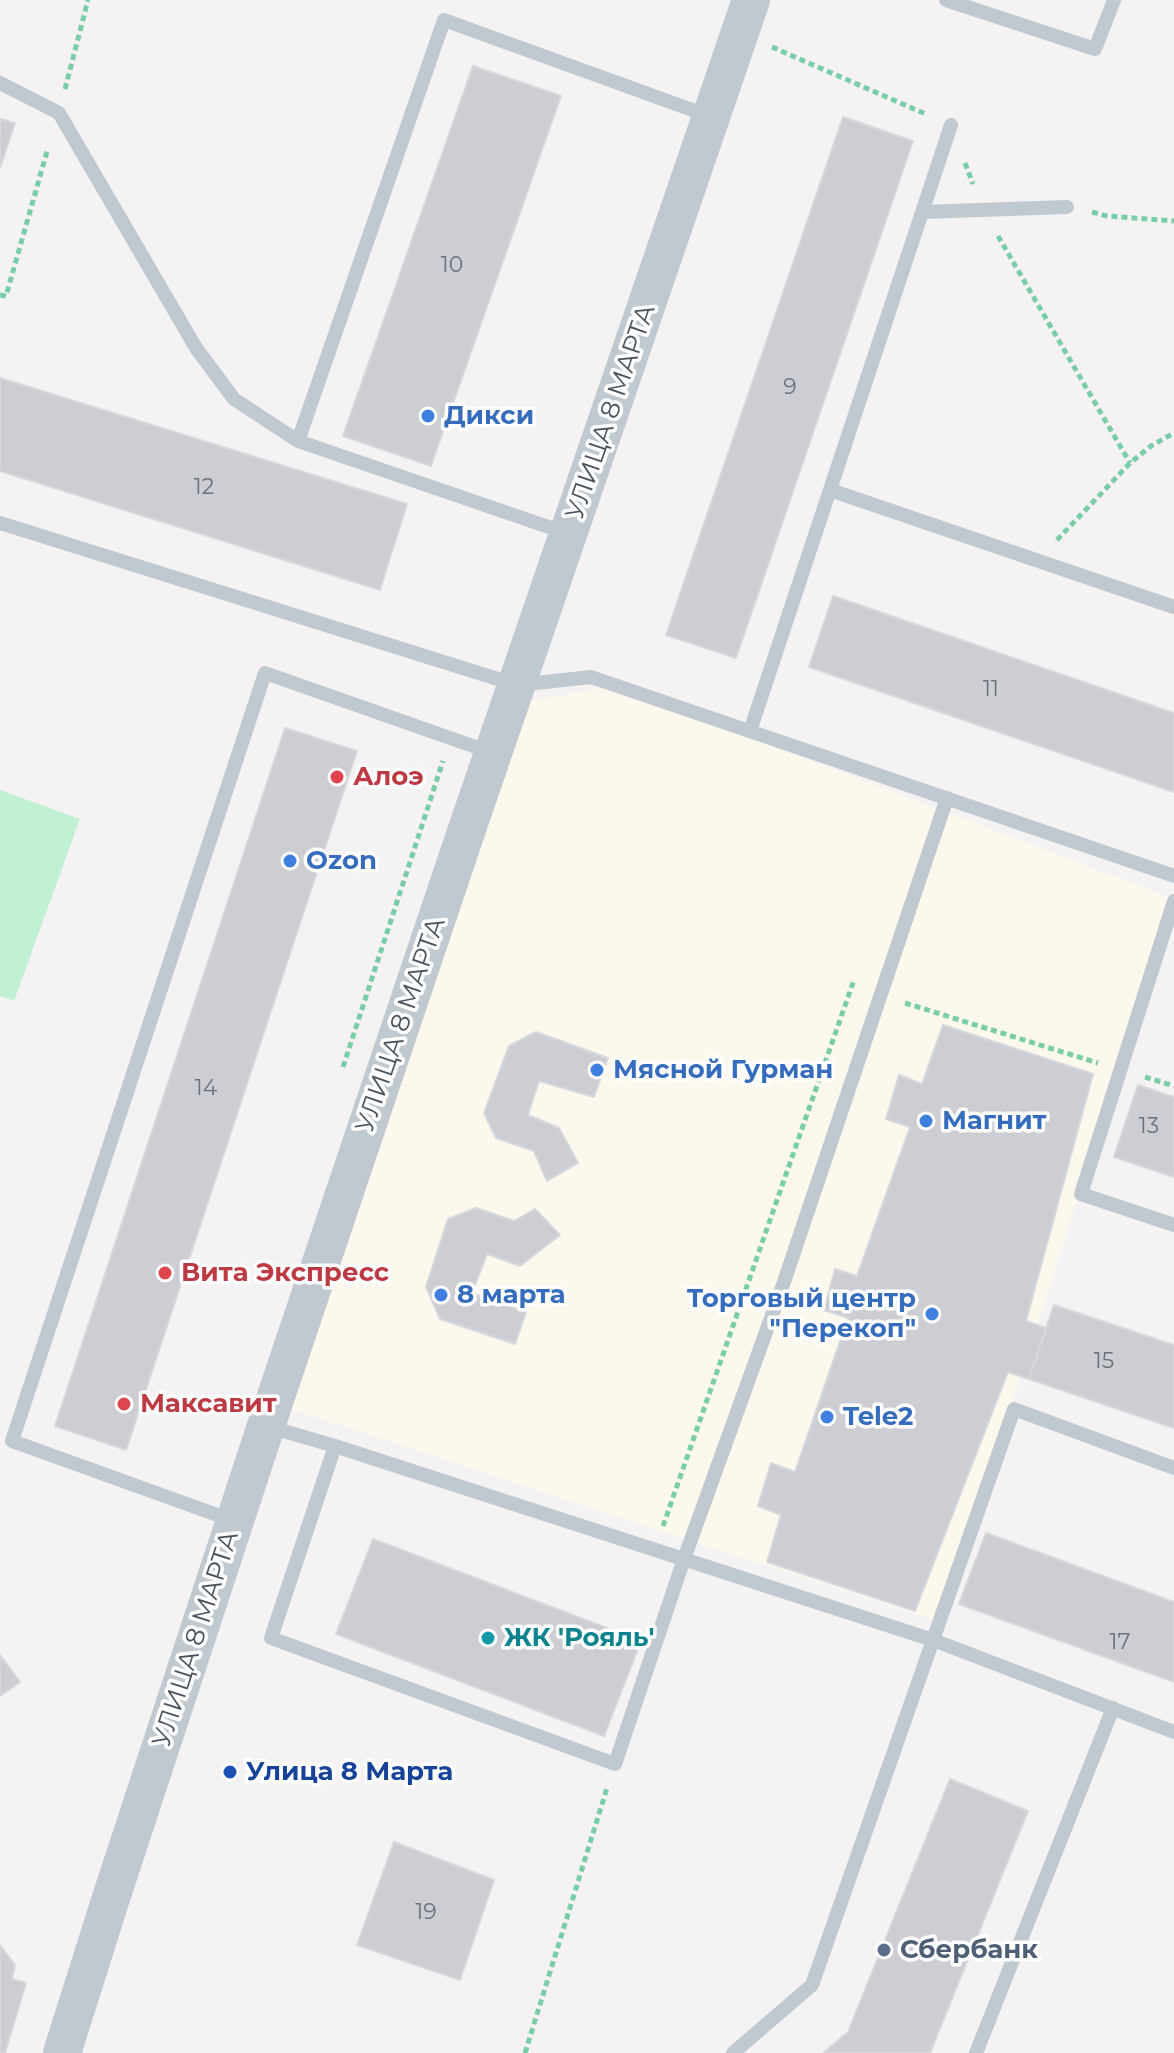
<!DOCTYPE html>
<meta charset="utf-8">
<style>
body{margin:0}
canvas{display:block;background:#f4f2f2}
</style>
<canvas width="1174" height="2053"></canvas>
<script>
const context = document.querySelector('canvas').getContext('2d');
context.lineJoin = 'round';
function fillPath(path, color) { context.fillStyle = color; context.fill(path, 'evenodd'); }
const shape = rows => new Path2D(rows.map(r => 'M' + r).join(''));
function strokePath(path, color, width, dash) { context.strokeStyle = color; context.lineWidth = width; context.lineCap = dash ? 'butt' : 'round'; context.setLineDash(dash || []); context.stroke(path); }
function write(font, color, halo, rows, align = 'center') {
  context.font = font + ' Montserrat,sans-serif'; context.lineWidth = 7; context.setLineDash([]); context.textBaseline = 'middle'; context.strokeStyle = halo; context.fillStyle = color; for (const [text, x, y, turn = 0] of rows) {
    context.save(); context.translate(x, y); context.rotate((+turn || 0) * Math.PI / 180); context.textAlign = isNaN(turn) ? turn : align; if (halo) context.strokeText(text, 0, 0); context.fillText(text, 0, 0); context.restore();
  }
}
fillPath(shape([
 [615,686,1174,899,1174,906,939,1622,284,1407,521,702]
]), '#fcf8ed');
fillPath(shape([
 [0,790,80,819,14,1001,0,996]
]), '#c2f0d5');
const building = shape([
 [473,66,561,96,431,466,343,436,473,66],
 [843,117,913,141,736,658,666,635,843,117],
 [0,119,15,123,0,168,0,119],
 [0,378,407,504,380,590,0,471,0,378],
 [833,596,1174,713,1174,792,809,667,833,596],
 [285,728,357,751,126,1450,55,1426,285,728],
 [943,1025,1093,1074,1026,1321,1046,1328,1029,1379,1008,1372,915,1611,767,1562,781,1515,758,1506,771,1463,795,1472,848,1318,824,1310,835,1269,857,1276,910,1127,886,1119,899,1075,922,1084,943,1025],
 [536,1032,608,1058,594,1097,539,1081,528,1115,559,1128,578,1163,547,1181,534,1151,496,1138,484,1113,509,1046,536,1032],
 [1138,1085,1174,1097,1174,1177,1114,1157,1138,1085],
 [476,1208,514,1221,535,1209,560,1235,520,1266,487,1254,472,1293,526,1312,515,1344,440,1319,426,1287,448,1219,476,1208],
 [1054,1305,1174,1345,1174,1428,1029,1379,1054,1305],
 [986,1533,1174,1602,1174,1682,959,1604,986,1533],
 [373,1539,641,1641,604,1736,336,1634,373,1539],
 [0,1655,20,1682,0,1696,0,1655],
 [950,1779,1028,1811,930,2053,823,2053,848,2032,950,1779],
 [394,1842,494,1880,460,1980,357,1945,394,1842],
 [0,1945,15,1965,12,1979,26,1983,5,2053,0,2053,0,1945]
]);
fillPath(building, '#ccced4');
strokePath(building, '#d6d8dd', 2);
strokePath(shape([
 [772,47,928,115],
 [65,89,88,0],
 [965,163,973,184],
 [1092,212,1107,216,1174,221],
 [998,236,1130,463],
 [0,295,6,296,48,148],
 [1057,540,1130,463,1151,446,1174,433],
 [905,1003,1098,1063],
 [343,1067,443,761],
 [1145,1077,1174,1086],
 [663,1526,854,980],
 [525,2053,607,1788]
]), '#7acea7', 5, [6, 4]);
strokePath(shape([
 [946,0,1095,49,1114,0],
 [0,83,59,113,196,348,234,399,298,441,569,534],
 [922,212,1067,207],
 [298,441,444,20,709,116],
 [830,490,1174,607],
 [0,523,517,685,591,677,1174,876],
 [750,731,951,125],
 [1174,901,1081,1194,1174,1225],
 [266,1426,335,1446,933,1640,1174,1732],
 [335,1446,271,1638,615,1764,684,1559,784,1282,947,798],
 [234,1521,12,1441,265,673,490,752],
 [733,2053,812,1985,1014,1409,1174,1468],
 [976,2053,1113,1708]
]), '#c0c9d0', 14);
strokePath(shape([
 [62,2053,110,1901,266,1426,466,832,751,0]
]), '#c0c9d0', 38);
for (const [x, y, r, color] of [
 [428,416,8,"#3f7fe0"],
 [337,777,8,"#e0444e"],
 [290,861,8,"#3f7fe0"],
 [597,1070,8,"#3f7fe0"],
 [926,1121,8,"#3f7fe0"],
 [165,1273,8,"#e0444e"],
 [441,1295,8,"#3f7fe0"],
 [932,1314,8,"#3f7fe0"],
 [124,1404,8,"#e0444e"],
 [827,1417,8,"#3f7fe0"],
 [488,1638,8,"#0f9aa8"],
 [230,1772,8,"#1a4fb4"],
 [884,1950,8,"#5c6f8a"]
]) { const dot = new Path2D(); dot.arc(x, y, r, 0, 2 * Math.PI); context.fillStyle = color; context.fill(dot); strokePath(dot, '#fff', 3); }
write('22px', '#6a727c', null, [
 ["10",452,266],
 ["9",790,388],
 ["12",204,488],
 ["11",991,690],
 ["14",206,1089],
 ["13",1149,1127],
 ["15",1104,1362],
 ["17",1120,1643],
 ["19",426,1913]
]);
write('26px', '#4a545f', '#fff', [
 ["УЛИЦА 8 МАРТА",611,412,-71],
 ["УЛИЦА 8 МАРТА",401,1025,-71],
 ["УЛИЦА 8 МАРТА",196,1639,-72]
]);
write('bold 26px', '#366cbe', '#fff', [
 ["Дикси",444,416],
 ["Ozon",306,861],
 ["Мясной Гурман",613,1070],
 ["Магнит",942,1121],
 ["8 марта",457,1295],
 ["Торговый центр",916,1299,"right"],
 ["\"Перекоп\"",916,1329,"right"],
 ["Tele2",843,1417]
], 'left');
write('bold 26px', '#be3a42', '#fff', [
 ["Алоэ",353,777],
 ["Вита Экспресс",181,1273],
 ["Максавит",140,1404]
], 'left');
write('bold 26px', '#0d838f', '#fff', [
 ["ЖК 'Рояль'",504,1638]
], 'left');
write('bold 26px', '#164399', '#fff', [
 ["Улица 8 Марта",246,1772]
], 'left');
write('bold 26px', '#4e5e75', '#fff', [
 ["Сбербанк",900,1950]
], 'left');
</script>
